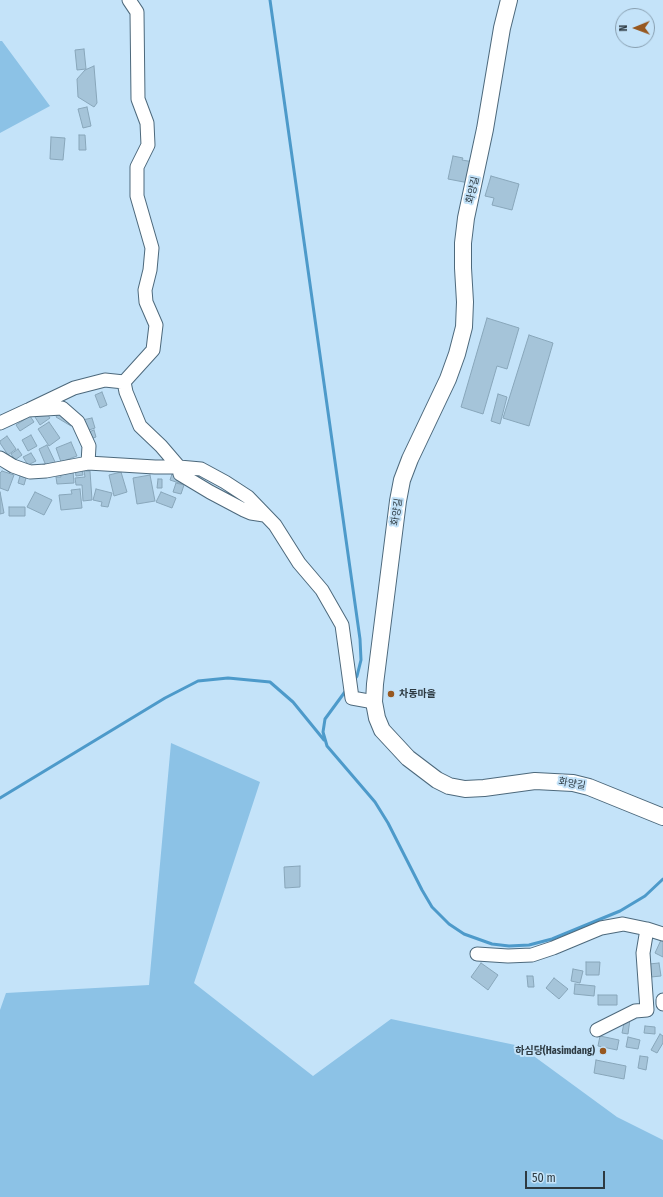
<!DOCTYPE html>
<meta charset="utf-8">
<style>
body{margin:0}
#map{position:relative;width:663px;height:1197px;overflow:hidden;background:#c4e3f9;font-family:"Fira Sans Condensed",sans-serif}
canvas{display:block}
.north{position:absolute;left:615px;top:8px;width:40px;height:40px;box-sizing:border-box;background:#c4e3f9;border:1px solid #889fb0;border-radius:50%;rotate:269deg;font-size:11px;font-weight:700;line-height:16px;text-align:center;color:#2d3a42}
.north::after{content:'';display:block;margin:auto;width:14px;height:18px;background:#975820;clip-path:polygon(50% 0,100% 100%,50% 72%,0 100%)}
.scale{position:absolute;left:525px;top:1171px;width:80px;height:18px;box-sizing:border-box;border:2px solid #2d3a42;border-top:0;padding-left:5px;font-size:12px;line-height:14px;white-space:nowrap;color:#2d3a42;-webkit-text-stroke:3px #c4e3f9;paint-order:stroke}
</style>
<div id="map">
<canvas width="663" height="1197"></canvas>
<div class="north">N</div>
<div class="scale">50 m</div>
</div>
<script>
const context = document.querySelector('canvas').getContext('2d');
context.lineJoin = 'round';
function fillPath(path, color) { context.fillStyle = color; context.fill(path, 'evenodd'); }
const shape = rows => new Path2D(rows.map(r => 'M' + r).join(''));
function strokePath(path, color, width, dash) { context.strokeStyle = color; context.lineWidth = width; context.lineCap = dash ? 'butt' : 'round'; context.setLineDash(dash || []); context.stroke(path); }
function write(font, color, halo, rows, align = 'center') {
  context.font = font + ' "Fira Sans Condensed","Noto Sans KR",sans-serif'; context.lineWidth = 4; context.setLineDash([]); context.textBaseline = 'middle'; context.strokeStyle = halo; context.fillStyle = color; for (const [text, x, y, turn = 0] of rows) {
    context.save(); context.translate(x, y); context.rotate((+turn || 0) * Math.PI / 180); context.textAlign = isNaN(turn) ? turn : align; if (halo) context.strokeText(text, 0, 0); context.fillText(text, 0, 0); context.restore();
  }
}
fillPath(shape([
 [0,41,2,41,50,106,0,133],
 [171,743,260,782,194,983,313,1076,391,1019,520,1046,617,1117,663,1140,663,1197,0,1197,0,1010,6,993,149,985]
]), '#8cc2e6');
strokePath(shape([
 [270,0,360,639,361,660,357,676,354,680],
 [347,689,325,719,323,732,327,746,375,802,388,823,422,890,432,907,449,924,464,934,492,944,509,946,529,945,552,939,620,911,645,896,663,879],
 [0,798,165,698,198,681,228,678,270,682,293,702,324,740]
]), '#4d9aca', 3);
const building = shape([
 [84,49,86,69,77,70,75,50,84,49],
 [94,66,97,103,94,107,78,97,77,79,85,70,94,66],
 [87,107,91,126,83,128,78,109,87,107],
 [79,135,85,135,86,150,79,150,79,135],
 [51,137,65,138,63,160,50,159,51,137],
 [453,156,463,158,462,160,474,162,469,183,448,179,453,156],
 [491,176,519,184,512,210,492,205,494,198,485,196,491,176],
 [487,318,519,328,507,369,497,366,483,414,461,407,487,318],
 [529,335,553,343,529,426,503,418,529,335],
 [102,392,107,405,100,408,95,395,102,392],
 [498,394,507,397,500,424,491,421,498,394],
 [60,410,75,420,71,426,56,417,60,410],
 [45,411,50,418,40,425,35,417,45,411],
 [30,416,34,422,20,431,16,425,30,416],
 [92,418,95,428,86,431,82,420,92,418],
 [49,422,60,438,49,446,38,429,49,422],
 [94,430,96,437,88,440,86,433,94,430],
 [31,435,37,446,28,451,22,440,31,435],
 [7,436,16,449,8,455,0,443,0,441,7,436],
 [71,442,77,456,61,462,56,448,71,442],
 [47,445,56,464,47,468,39,449,47,445],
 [18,449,22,455,15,460,11,454,18,449],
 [31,453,36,461,28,465,23,457,31,453],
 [82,469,83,475,76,476,75,470,82,469],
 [2,471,14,475,8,491,0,488,0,473,2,471],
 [73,471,74,483,57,484,56,477,61,477,60,472,73,471],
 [84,471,90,471,92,500,83,501,82,485,76,485,75,478,85,477,84,471],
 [121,472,127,492,114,496,109,475,121,472],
 [172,474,184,478,182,484,170,480,172,474],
 [150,475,155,501,137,504,133,478,150,475],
 [20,476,26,478,24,485,18,483,20,476],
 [158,479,162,479,162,488,157,488,158,479],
 [176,483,184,485,181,494,173,492,176,483],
 [80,489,82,508,61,510,59,495,72,494,71,490,80,489],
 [96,489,112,493,108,507,101,506,102,502,93,500,96,489],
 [0,492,4,513,0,514,0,492],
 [35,492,52,500,44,515,27,507,35,492],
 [161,492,176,498,172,508,156,502,161,492],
 [9,507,25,507,25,516,9,516,9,507],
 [300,866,300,887,285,888,284,867,300,866],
 [661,940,663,941,663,957,655,953,661,940],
 [586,962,600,962,599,975,586,975,586,962],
 [481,963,498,975,488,990,471,977,481,963],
 [659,963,661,976,651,977,649,964,659,963],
 [573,969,583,971,580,983,571,981,573,969],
 [527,976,533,976,534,987,528,987,527,976],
 [554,978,568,989,559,999,546,988,554,978],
 [575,984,595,986,594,996,574,994,575,984],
 [598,995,617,995,617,1005,598,1005,598,995],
 [625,1018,630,1019,628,1034,622,1033,625,1018],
 [645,1026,655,1027,655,1034,644,1033,645,1026],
 [660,1034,663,1036,663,1043,657,1053,651,1050,660,1034],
 [600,1036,619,1040,617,1050,598,1046,600,1036],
 [628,1037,640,1040,638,1049,626,1047,628,1037],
 [640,1056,648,1057,646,1070,638,1068,640,1056],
 [596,1060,626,1066,624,1079,594,1073,596,1060]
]);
fillPath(building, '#a5c4d9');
strokePath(building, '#88a6ba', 1);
const minor = shape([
 [129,0,137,12,138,99,147,123,148,145,137,167,137,196,152,248,150,270,145,290,146,302,156,325,153,350,124,382,126,392,140,426,161,446,179,467,180,474,210,492,244,510,251,513,264,515],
 [30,409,74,388,105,380,124,382],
 [0,423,28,410,62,408,78,422,89,446,88,463],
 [0,458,13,466,30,472,46,471,88,463,155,467,179,467,201,469,225,482,248,497,275,525,299,563,322,590,342,625,352,698,374,702],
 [477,954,508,956,532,955,553,948,601,928,623,924,647,929,663,934],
 [663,1000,663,1004],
 [597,1030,635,1011,647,1010,643,953,647,929]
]);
const tertiary = shape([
 [509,0,502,28,485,129,466,218,463,243,463,268,465,302,464,327,457,354,448,379,410,459,402,480,398,501,375,684,374,702,377,718,382,730,408,758,437,780,449,786,465,789,484,788,535,781,573,783,589,787,663,817]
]);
strokePath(minor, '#4d697c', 15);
strokePath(tertiary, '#4d697c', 18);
strokePath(minor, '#fff', 13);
strokePath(tertiary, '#fff', 16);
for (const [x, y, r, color] of [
 [391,694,4,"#975820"],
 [603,1051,4,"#975820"]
]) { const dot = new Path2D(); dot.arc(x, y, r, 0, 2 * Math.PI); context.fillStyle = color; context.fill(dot); strokePath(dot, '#c4e3f9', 1.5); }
write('10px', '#2d3a42', '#c4e3f9', [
 ["화양길",473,190,-77],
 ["화양길",397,512,-82],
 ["화양길",572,784,10]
]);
write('bold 10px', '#2d3a42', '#c4e3f9', [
 ["차동마을",399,694],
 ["하심당(Hasimdang)",595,1051,"right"]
], 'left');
</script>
